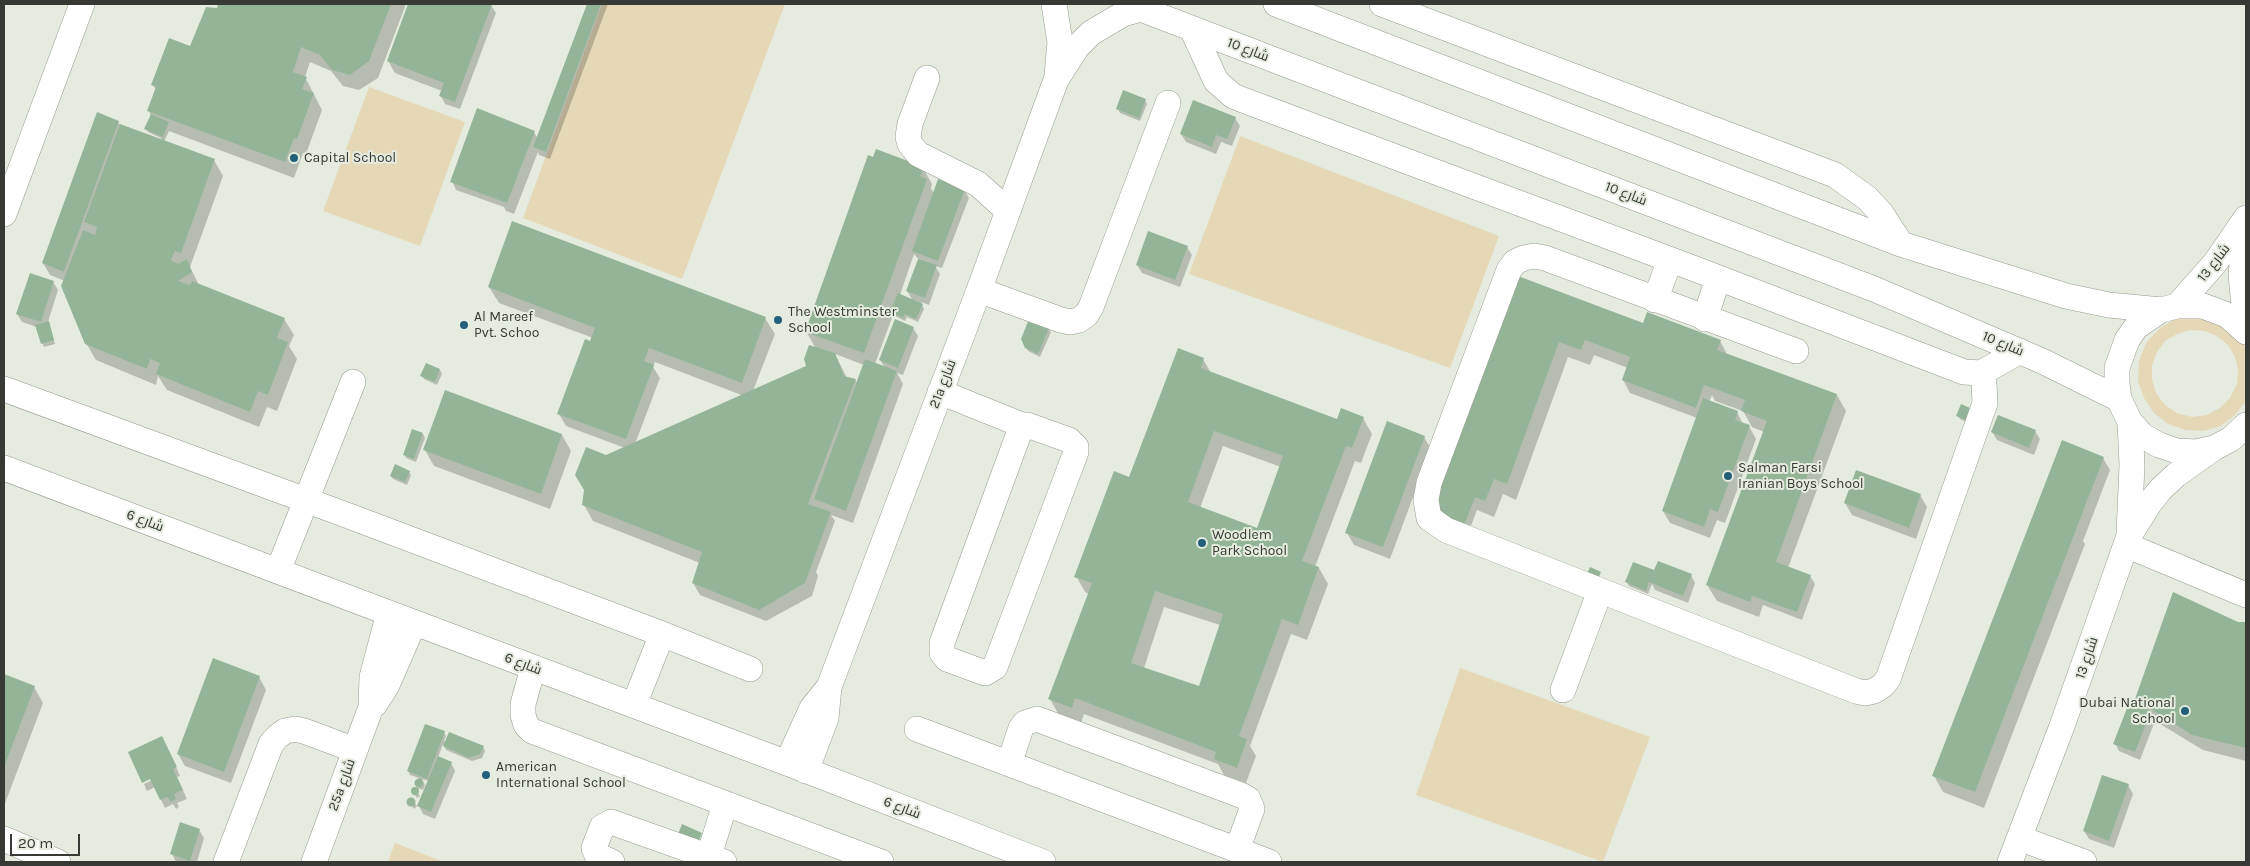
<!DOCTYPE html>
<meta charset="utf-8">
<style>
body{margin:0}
#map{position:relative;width:2250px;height:866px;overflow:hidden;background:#e5ecdf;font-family:Karla,sans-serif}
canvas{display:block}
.frame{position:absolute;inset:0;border:5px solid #363934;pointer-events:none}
.scale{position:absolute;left:10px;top:834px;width:70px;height:22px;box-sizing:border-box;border:2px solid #363934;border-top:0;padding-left:6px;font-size:15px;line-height:18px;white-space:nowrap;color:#363934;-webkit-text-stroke:4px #e5ecdf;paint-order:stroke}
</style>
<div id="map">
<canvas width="2250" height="866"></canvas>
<div class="frame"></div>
<div class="scale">20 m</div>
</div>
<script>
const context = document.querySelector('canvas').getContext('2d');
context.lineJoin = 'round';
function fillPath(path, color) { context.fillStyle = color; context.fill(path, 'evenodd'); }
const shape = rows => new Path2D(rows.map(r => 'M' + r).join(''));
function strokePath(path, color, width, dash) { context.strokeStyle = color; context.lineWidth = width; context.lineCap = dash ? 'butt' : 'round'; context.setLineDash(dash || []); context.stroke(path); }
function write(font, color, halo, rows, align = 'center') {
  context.font = font + ' Karla,Cairo,sans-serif'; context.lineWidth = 4; context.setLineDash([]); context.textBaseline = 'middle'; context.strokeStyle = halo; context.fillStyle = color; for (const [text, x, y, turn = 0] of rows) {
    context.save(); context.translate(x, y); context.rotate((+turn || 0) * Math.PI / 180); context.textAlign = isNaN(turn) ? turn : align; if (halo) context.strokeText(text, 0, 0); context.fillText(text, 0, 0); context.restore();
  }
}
fillPath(shape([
 [602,4,785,4,682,279,523,218],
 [369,87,465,122,420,246,323,211],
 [1240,136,1499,236,1450,368,1189,274],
 [2197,315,2233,329,2246,346,2246,401,2235,415,2221,426,2203,431,2185,430,2168,424,2154,413,2144,398,2138,381,2139,361,2146,343,2160,328,2177,318],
 [2190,330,2204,331,2217,336,2228,345,2235,357,2238,370,2237,384,2230,398,2220,408,2207,415,2192,417,2177,413,2165,405,2156,393,2152,379,2152,365,2157,352,2165,341,2177,334],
 [1460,668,1650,737,1603,862,1416,795],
 [395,843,444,862,388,862]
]), '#e4d8b6');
fillPath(shape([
 [219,4,406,4,378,78,359,90,343,86,331,71,310,62,305,77,322,110,306,154,303,153,294,178,169,131,164,142,214,160,223,176,190,267,199,285,284,319,294,335,289,346,297,359,277,411,267,407,259,427,167,390,158,376,156,385,96,360,86,343,65,281,50,275,43,263,118,122,121,126,160,140,161,138,148,132,146,129,151,116,149,111,156,90,153,85,191,48,217,9],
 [410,4,487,4,491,5,496,13,460,109,445,104,441,96,442,91,395,73,388,61],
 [588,4,608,4,550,159,539,155,538,152,514,214,506,211,504,207,456,190,452,181,534,132,538,139],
 [1145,100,1147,104,1140,121,1120,113,1118,109],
 [1235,118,1240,126,1232,146,1221,142,1216,154,1186,142,1181,134],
 [923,168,932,184,931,188,934,194,964,190,969,198,942,268,935,266,940,274,929,305,921,302,924,309,918,322,907,317,905,321,893,315,875,364,885,368,880,360,913,328,918,336,903,375,897,373,903,384,853,523,831,515,835,521,816,572,818,576,812,596,766,621,700,595,693,583,700,563,593,521,584,505,606,457,625,448,566,426,559,414,593,338,499,303,489,287,765,318,775,334,753,391,808,367,816,349,806,331],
 [914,254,919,260,907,291,913,301,900,295],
 [835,354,864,365,858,384,855,380,847,378],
 [655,362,744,396,635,444,660,378,653,367],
 [1187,247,1192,255,1180,287,1142,273,1137,265],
 [1518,277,1642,324,1720,341,1727,354,1837,395,1846,411,1788,568,1810,576,1815,584,1802,620,1763,605,1759,617,1717,601,1707,585,1764,432,1752,427,1743,411,1715,401,1712,395,1709,402,1737,412,1743,424,1749,426,1756,439,1725,523,1717,520,1710,538,1670,523,1663,511,1697,418,1630,393,1623,380,1628,368,1594,355,1590,365,1568,357,1516,500,1503,494,1494,517,1477,510,1467,536,1435,523],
 [53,282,58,290,48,322,55,344,44,347,37,327,22,322,17,314],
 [1048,328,1051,332,1040,357,1028,351,1026,347],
 [1203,359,1211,373,1337,421,1363,418,1372,434,1361,463,1355,461,1315,567,1319,568,1328,584,1307,640,1291,634,1250,746,1256,756,1246,783,1224,775,1218,764,1084,714,1081,723,1059,715,1050,699,1089,594,1085,592,1076,576,1130,478],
 [1223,446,1281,467,1258,530,1200,508],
 [1164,607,1220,625,1200,687,1144,668],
 [440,370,442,374,437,385,424,379,422,376],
 [1961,406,1968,423,1960,419,1958,416],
 [1998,416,2035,431,2040,439,2034,455,1997,440,1992,432],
 [423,434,425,438,416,462,406,458,404,454],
 [562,435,571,451,550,509,434,466,425,450],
 [1424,437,1431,449,1390,559,1354,545,1347,533],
 [2103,458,2110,470,2083,541,2085,544,1984,808,1943,792,1934,776],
 [409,472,411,475,407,485,393,479,391,476],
 [1920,495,1927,507,1916,539,1852,515,1845,503],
 [1655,572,1691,575,1695,583,1688,603,1655,590,1652,584,1648,594,1629,586,1627,582],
 [2238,623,2246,624,2246,761,2203,750,2155,721,2140,760,2119,751,2115,743,2142,709,2136,698],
 [4,675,34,687,43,703,4,806],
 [259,677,266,690,231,783,185,766,178,754],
 [444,732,446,736,444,741,483,747,485,751,482,758,472,761,446,750,443,744,438,758,451,763,455,771,435,819,423,814,419,806,429,781,421,779,425,785,423,790,418,788,416,784,419,778,410,775,408,771],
 [166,745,180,776,177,777,187,799,177,803,179,807,176,809,173,804,165,808,155,787,147,791,144,784,157,778],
 [2128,785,2133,794,2114,848,2089,839,2084,831],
 [415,789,420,796,417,798,412,791],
 [412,799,417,806,414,809,408,802],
 [199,830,204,838,197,862,176,862,172,854]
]), '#0003');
fillPath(shape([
 [218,4,391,4,369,61,350,75,332,70,320,55,301,47,293,72,307,77,302,89,314,93,297,139,294,138,285,162,147,111,156,87,151,85,169,38,190,46,206,7,217,8],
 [408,4,492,4,455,102,439,96,444,83,387,61],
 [587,4,601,4,546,152,533,147],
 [1123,90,1146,99,1139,118,1116,109],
 [1193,100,1236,117,1227,139,1216,135,1212,147,1180,134],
 [477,108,535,131,507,203,450,182],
 [97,112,119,121,64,272,42,263],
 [151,114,169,122,163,137,144,129],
 [120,124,215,159,181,253,175,251,171,260,178,264,187,259,192,272,178,281,190,285,192,281,285,318,277,338,288,342,268,395,258,391,250,412,156,374,160,363,150,359,147,369,85,344,61,286,83,230,95,235,97,227,84,222],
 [876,149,924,167,920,176,927,179,864,353,805,332,868,155,873,157],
 [938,179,965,189,938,261,912,251],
 [512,221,766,317,742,383,649,348,644,361,654,365,626,439,557,414,585,339,590,341,595,328,488,287],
 [1148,231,1188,246,1175,280,1136,265],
 [918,259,937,265,925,298,906,291],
 [30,273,54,281,41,322,16,314],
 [1518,276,1643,323,1647,312,1721,340,1717,350,1837,394,1776,562,1811,575,1797,612,1752,596,1750,602,1706,585,1767,421,1741,411,1745,400,1704,385,1696,408,1622,380,1630,357,1585,340,1581,350,1559,342,1507,484,1494,479,1485,501,1475,497,1463,528,1429,515],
 [898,293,923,304,916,319,905,314,903,318,890,312],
 [895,319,914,327,898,368,879,360],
 [1029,319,1049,328,1038,354,1025,348,1021,339],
 [49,321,54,340,41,344,35,325],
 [809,345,835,353,844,376,856,379,808,504,831,512,805,583,759,610,692,583,702,552,582,505,584,490,575,475,586,447,606,455,806,366,804,359],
 [1178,348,1204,358,1201,368,1337,419,1341,408,1364,417,1352,448,1346,446,1302,561,1319,567,1298,625,1282,619,1239,736,1247,739,1237,768,1214,759,1216,752,1075,698,1072,708,1048,699,1092,583,1074,577,1114,471,1129,477],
 [1214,431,1283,456,1257,528,1188,502],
 [1155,591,1223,614,1199,686,1131,663],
 [865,359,897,371,846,511,814,499],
 [426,363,440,369,435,382,420,376],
 [445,390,562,434,541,494,423,450],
 [1703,398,1738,411,1735,420,1750,425,1718,512,1710,509,1704,527,1662,511],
 [1961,404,1970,408,1966,420,1956,416],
 [1998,415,2036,430,2029,448,1991,432],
 [1387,421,1425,436,1383,547,1345,533],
 [412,429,423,433,414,459,403,455],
 [2062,440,2104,457,1975,792,1932,776],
 [395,464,410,471,405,482,390,476],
 [1856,470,1921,494,1909,528,1844,503],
 [1658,561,1692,574,1683,596,1649,582,1646,591,1625,582,1633,562,1654,570],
 [1590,567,1601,572,1597,581,1586,576],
 [2173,592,2238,622,2246,622,2246,748,2192,735,2135,699],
 [213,658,260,676,224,772,177,754],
 [4,674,35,686,4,767],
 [2129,703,2151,711,2135,752,2113,744],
 [425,724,445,731,427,779,407,771],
 [449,732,484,746,480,754,469,758,443,746],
 [162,736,177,767,173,769,183,790,174,794,176,799,170,802,168,797,160,800,150,779,142,783,128,752],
 [438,756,452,762,431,812,417,806],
 [2102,775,2129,784,2109,841,2083,831],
 '414.5 783a4.5 4.5 0 1 1 9 0a4.5 4.5 0 1 1-9 0Z',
 '411 791a4 4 0 1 1 8 0a4 4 0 1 1-8 0Z',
 '406.5 802a4.5 4.5 0 1 1 9 0a4.5 4.5 0 1 1-9 0Z',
 [180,822,200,829,190,861,170,854],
 [682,824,702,833,696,848,676,839]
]), '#94b498');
const minor = shape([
 [1054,4,1060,42,1057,75],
 [1128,4,1874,289,2042,361,2119,399],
 [1276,4,1901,244,2066,296,2109,305,2161,310],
 [1382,4,1835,175,1867,198,1881,213,1901,244],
 [1192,29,1216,81,1233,96,1243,100,1690,267,1964,372,1981,373,2020,351],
 [927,78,910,124,908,137,910,144,918,154,978,184,1008,211],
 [4,214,82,4],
 [2246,225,2241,274,2246,331],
 [979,290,1061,320,1070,322,1079,320,1086,315,1091,307,1168,103],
 [1655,300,1670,260],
 [2177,306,2215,263,2246,218],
 [1705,319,1718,278],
 [2246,332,2227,315,2203,306,2177,306,2161,310,2136,327,2127,340,2117,368,2117,384,2119,399,2130,422,2143,436,2159,445,2177,451,2196,452,2214,448,2231,439,2246,425],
 [1796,351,1545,258,1534,256,1524,258,1515,262,1509,270,1429,483,1426,500,1429,518,1446,530,1856,691,1865,693,1874,691,1882,686,1888,679,1985,403,1984,383,1981,373],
 [4,389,349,516,662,634,750,669],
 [940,392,1022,425],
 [1022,425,1027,425,1069,440,1076,447,1076,452,995,667,985,673,947,659,942,653,942,643,1022,425],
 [4,468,787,763,1043,862],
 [2129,534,2132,465,2130,422],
 [2126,545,2246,595],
 [278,571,353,382],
 [533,668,523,704,523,715,526,725,532,731,881,862],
 [1563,690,1600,591],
 [375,704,387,685,414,623],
 [634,705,662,634],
 [917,729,1269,862],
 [787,763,812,708,829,687],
 [1009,764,1021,728,1025,723,1037,719,1243,796,1248,799,1252,809,1237,850],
 [806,771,826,718,829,687,979,290,1056,80,1077,47,1091,33,1123,14,1141,9],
 [2019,838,2084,862],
 [4,839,58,862],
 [226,862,271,744,277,737,285,731,295,729,304,731,355,750],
 [314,862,371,707,372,677,389,613],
 [612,862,597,855,594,848,602,827,611,822,724,862],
 [707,862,725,804],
 [2010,862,2062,726,2129,536,2149,504,2160,490,2176,475,2214,448]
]);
strokePath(minor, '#959b8f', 26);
strokePath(minor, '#fff', 25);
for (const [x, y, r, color] of [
 [294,158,5,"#236077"],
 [778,320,5,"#236077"],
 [464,325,5,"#236077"],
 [1728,476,5,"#236077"],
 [1202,543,5,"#236077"],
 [2185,711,5,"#236077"],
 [486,775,5,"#236077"]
]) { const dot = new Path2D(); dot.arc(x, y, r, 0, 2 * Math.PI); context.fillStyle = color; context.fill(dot); strokePath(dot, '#e5ecdf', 2); }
write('14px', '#363934', '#e5ecdf', [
 ["شارع 10",1248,50,21],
 ["شارع 10",1626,194,21],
 ["شارع 13",2214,263,-52],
 ["شارع 10",2003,344,23],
 ["21a شارع",943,384,-69],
 ["شارع 6",145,521,21],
 ["شارع 13",2087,658,-71],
 ["شارع 6",523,664,21],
 ["25a شارع",342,785,-70],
 ["شارع 6",902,808,21]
]);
write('14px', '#363934', '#e5ecdf', [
 ["Capital School",304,158],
 ["The Westminster",788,312],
 ["School",788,328],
 ["Al Mareef",474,317],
 ["Pvt. Schoo",474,333],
 ["Salman Farsi",1738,468],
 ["Iranian Boys School",1738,484],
 ["Woodlem",1212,535],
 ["Park School",1212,551],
 ["Dubai National",2175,703,"right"],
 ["School",2175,719,"right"],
 ["American",496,767],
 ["International School",496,783]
], 'left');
</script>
